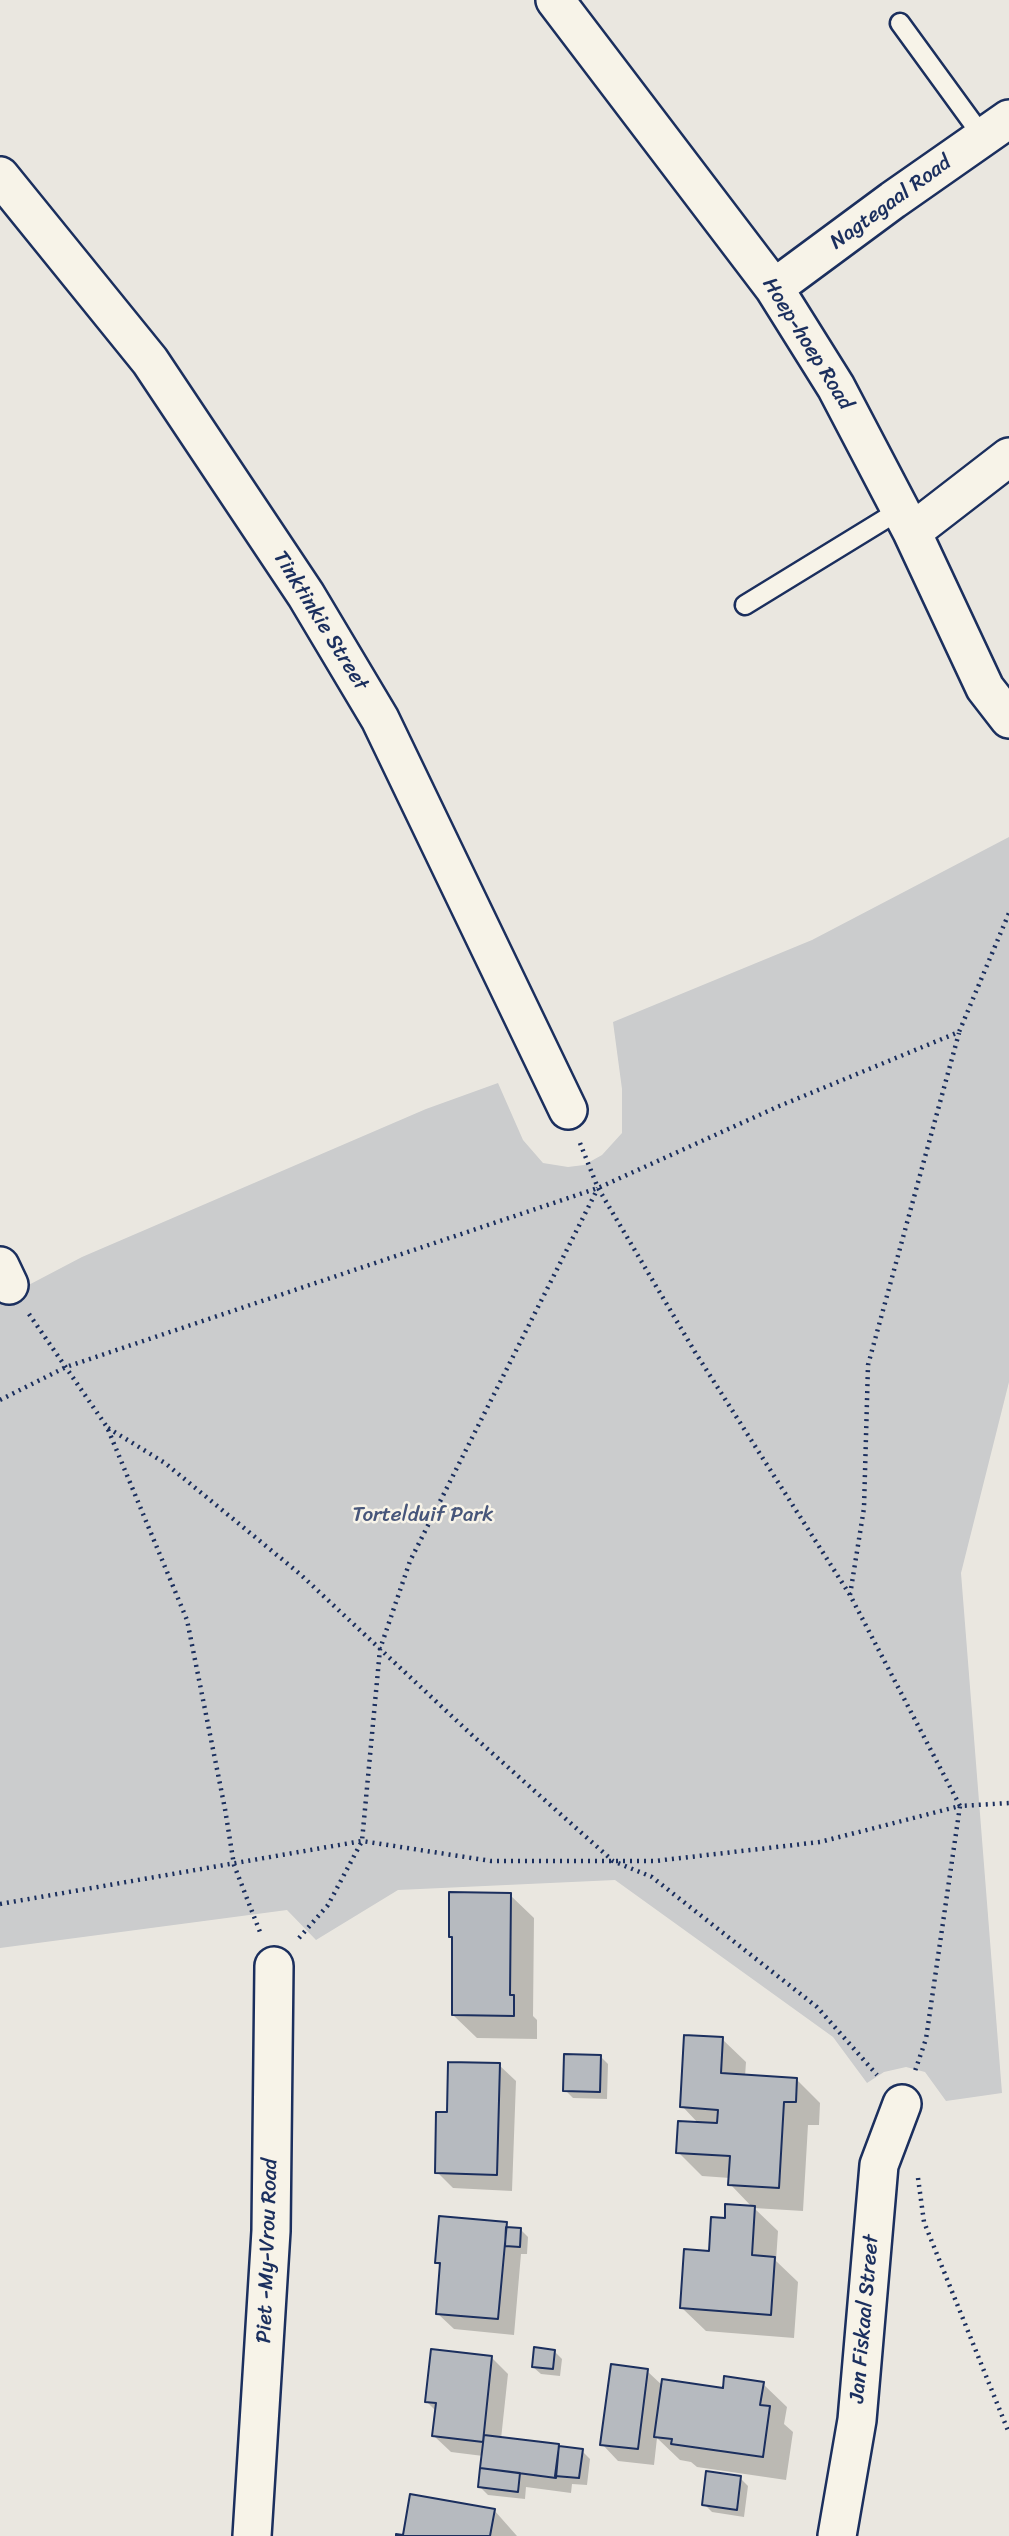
<!DOCTYPE html>
<style>
body{margin:0}
canvas{display:block;background:#eae7e0}
</style>
<canvas width="1009" height="2536"></canvas>
<script>
const context = document.querySelector('canvas').getContext('2d');
context.lineJoin = 'round';
function fillPath(path, color) { context.fillStyle = color; context.fill(path, 'evenodd'); }
const shape = rows => new Path2D(rows.map(r => 'M' + r).join(''));
function strokePath(path, color, width, dash) { context.strokeStyle = color; context.lineWidth = width; context.lineCap = dash ? 'butt' : 'round'; context.setLineDash(dash || []); context.stroke(path); }
function write(font, color, halo, rows, align = 'center') {
  context.font = font + ' Sriracha,sans-serif'; context.lineWidth = 5; context.setLineDash([]); context.textBaseline = 'middle'; context.strokeStyle = halo; context.fillStyle = color; for (const [text, x, y, turn = 0] of rows) {
    context.save(); context.translate(x, y); context.rotate((+turn || 0) * Math.PI / 180); context.textAlign = isNaN(turn) ? turn : align; if (halo) context.strokeText(text, 0, 0); context.fillText(text, 0, 0); context.restore();
  }
}
fillPath(shape([
 [1009,837,1009,1382,961,1573,1002,2093,946,2101,925,2072,906,2067,884,2072,867,2083,833,2037,615,1880,398,1890,316,1940,287,1910,0,1948,0,1300,82,1257,426,1109,498,1083,523,1140,543,1163,568,1167,584,1165,602,1155,622,1133,622,1089,613,1022,812,940]
]), '#cbcccd');
fillPath(shape([
 [510,1895,534,1918,533,2016,537,2020,537,2039,477,2038,453,2015,453,1939,451,1936],
 [722,2039,746,2062,745,2077,797,2080,820,2103,819,2125,808,2125,803,2211,754,2208,778,2231,776,2261,798,2282,794,2338,706,2331,682,2308,726,2220,753,2208,730,2184,730,2178,702,2176,678,2152,699,2124,682,2106],
 [600,2056,608,2064,607,2099,573,2098,565,2090],
 [499,2065,516,2081,512,2191,453,2188,437,2172,448,2113],
 [506,2224,511,2229,520,2229,528,2237,527,2254,521,2254,514,2335,454,2329,437,2313,441,2267,436,2262],
 [554,2351,562,2359,560,2376,541,2374,533,2367],
 [492,2358,508,2374,501,2439,582,2451,590,2459,587,2485,572,2484,571,2493,526,2487,525,2499,488,2495,480,2487,483,2456,451,2452,434,2436,437,2412,426,2401],
 [647,2371,663,2386,724,2390,763,2384,787,2407,784,2424,793,2432,786,2480,697,2467,691,2462,680,2460,657,2438,654,2465,618,2461,602,2444],
 [740,2478,748,2486,744,2517,712,2512,704,2504],
 [494,2510,517,2536,404,2536]
]), '#0003');
const building = shape([
 [449,1892,511,1893,510,1995,514,1995,514,2016,452,2015,452,1937,449,1937,449,1892],
 [684,2035,723,2037,721,2073,797,2078,796,2102,784,2102,779,2188,728,2185,730,2156,676,2153,678,2121,717,2123,718,2110,680,2107,684,2035],
 [564,2054,601,2055,600,2092,563,2091,564,2054],
 [448,2062,500,2063,497,2175,435,2173,436,2112,447,2112,448,2062],
 [725,2204,755,2206,752,2255,775,2257,771,2315,680,2308,684,2249,709,2251,711,2217,725,2218,725,2204],
 [439,2216,507,2222,498,2319,436,2314,440,2263,435,2263,439,2216],
 [506,2227,521,2228,520,2247,505,2246,506,2227],
 [534,2347,555,2350,553,2369,532,2367,534,2347],
 [431,2349,492,2356,483,2442,432,2436,436,2403,425,2402,431,2349],
 [611,2364,648,2369,638,2449,600,2445,611,2364],
 [724,2376,764,2382,760,2405,770,2406,763,2457,671,2444,672,2439,654,2437,662,2379,723,2388,724,2376],
 [484,2435,559,2444,556,2478,480,2468,484,2435],
 [559,2446,583,2449,579,2478,555,2476,559,2446],
 [480,2468,520,2473,518,2492,478,2487,480,2468],
 [706,2471,741,2476,737,2510,702,2505,706,2471],
 [410,2494,495,2509,490,2536,396,2536,396,2534,403,2535,410,2494]
]);
fillPath(building, '#b6babf');
strokePath(building, '#1b2f5e', 2);
const lane = shape([
 [900,23,983,137],
 [745,605,900,510]
]);
const street = shape([
 [555,0,774,288,836,387,912,532,985,688,1009,719],
 [0,176,150,361,306,595,380,719,568,1110],
 [774,288,893,200,1009,119],
 [912,532,1009,457],
 [0,1266,9,1285],
 [252,2536,271,2231,274,1966],
 [837,2536,857,2420,879,2165,902,2104]
]);
strokePath(lane, '#1b2f5e', 23);
strokePath(street, '#1b2f5e', 42);
strokePath(shape([
 [580,1143,598,1188,695,1352,850,1595,960,1806,1009,1803],
 [29,1314,107,1427,187,1620,225,1809,234,1865,260,1932],
 [0,1400,66,1367,598,1188,777,1107,959,1032,1009,913],
 [108,1428,165,1463,300,1574,473,1736,613,1861,652,1877,817,2007,877,2075],
 [850,1595,864,1508,868,1365,959,1033],
 [0,1904,362,1841,491,1861,655,1861,820,1842,960,1806,926,2039,915,2071],
 [299,1938,328,1905,362,1841,380,1649,410,1561,598,1188],
 [918,2178,924,2222,1009,2433]
]), '#1b2f5e', 4.5, [2, 5]);
strokePath(lane, '#f7f3e8', 18);
strokePath(street, '#f7f3e8', 37);
write('21px', '#1b2f5e', '#f7f3e8', [
 ["Nagtegaal Road",891,203,-36],
 ["Hoep-hoep Road",807,344,58],
 ["Tinktinkie Street",320,621,58],
 ["Piet -My-Vrou Road",268,2251,-88],
 ["Jan Fiskaal Street",865,2319,-85]
]);
write('21px', '#47567a', '#f7f3e8', [
 ["Tortelduif Park",423,1516]
]);
</script>
